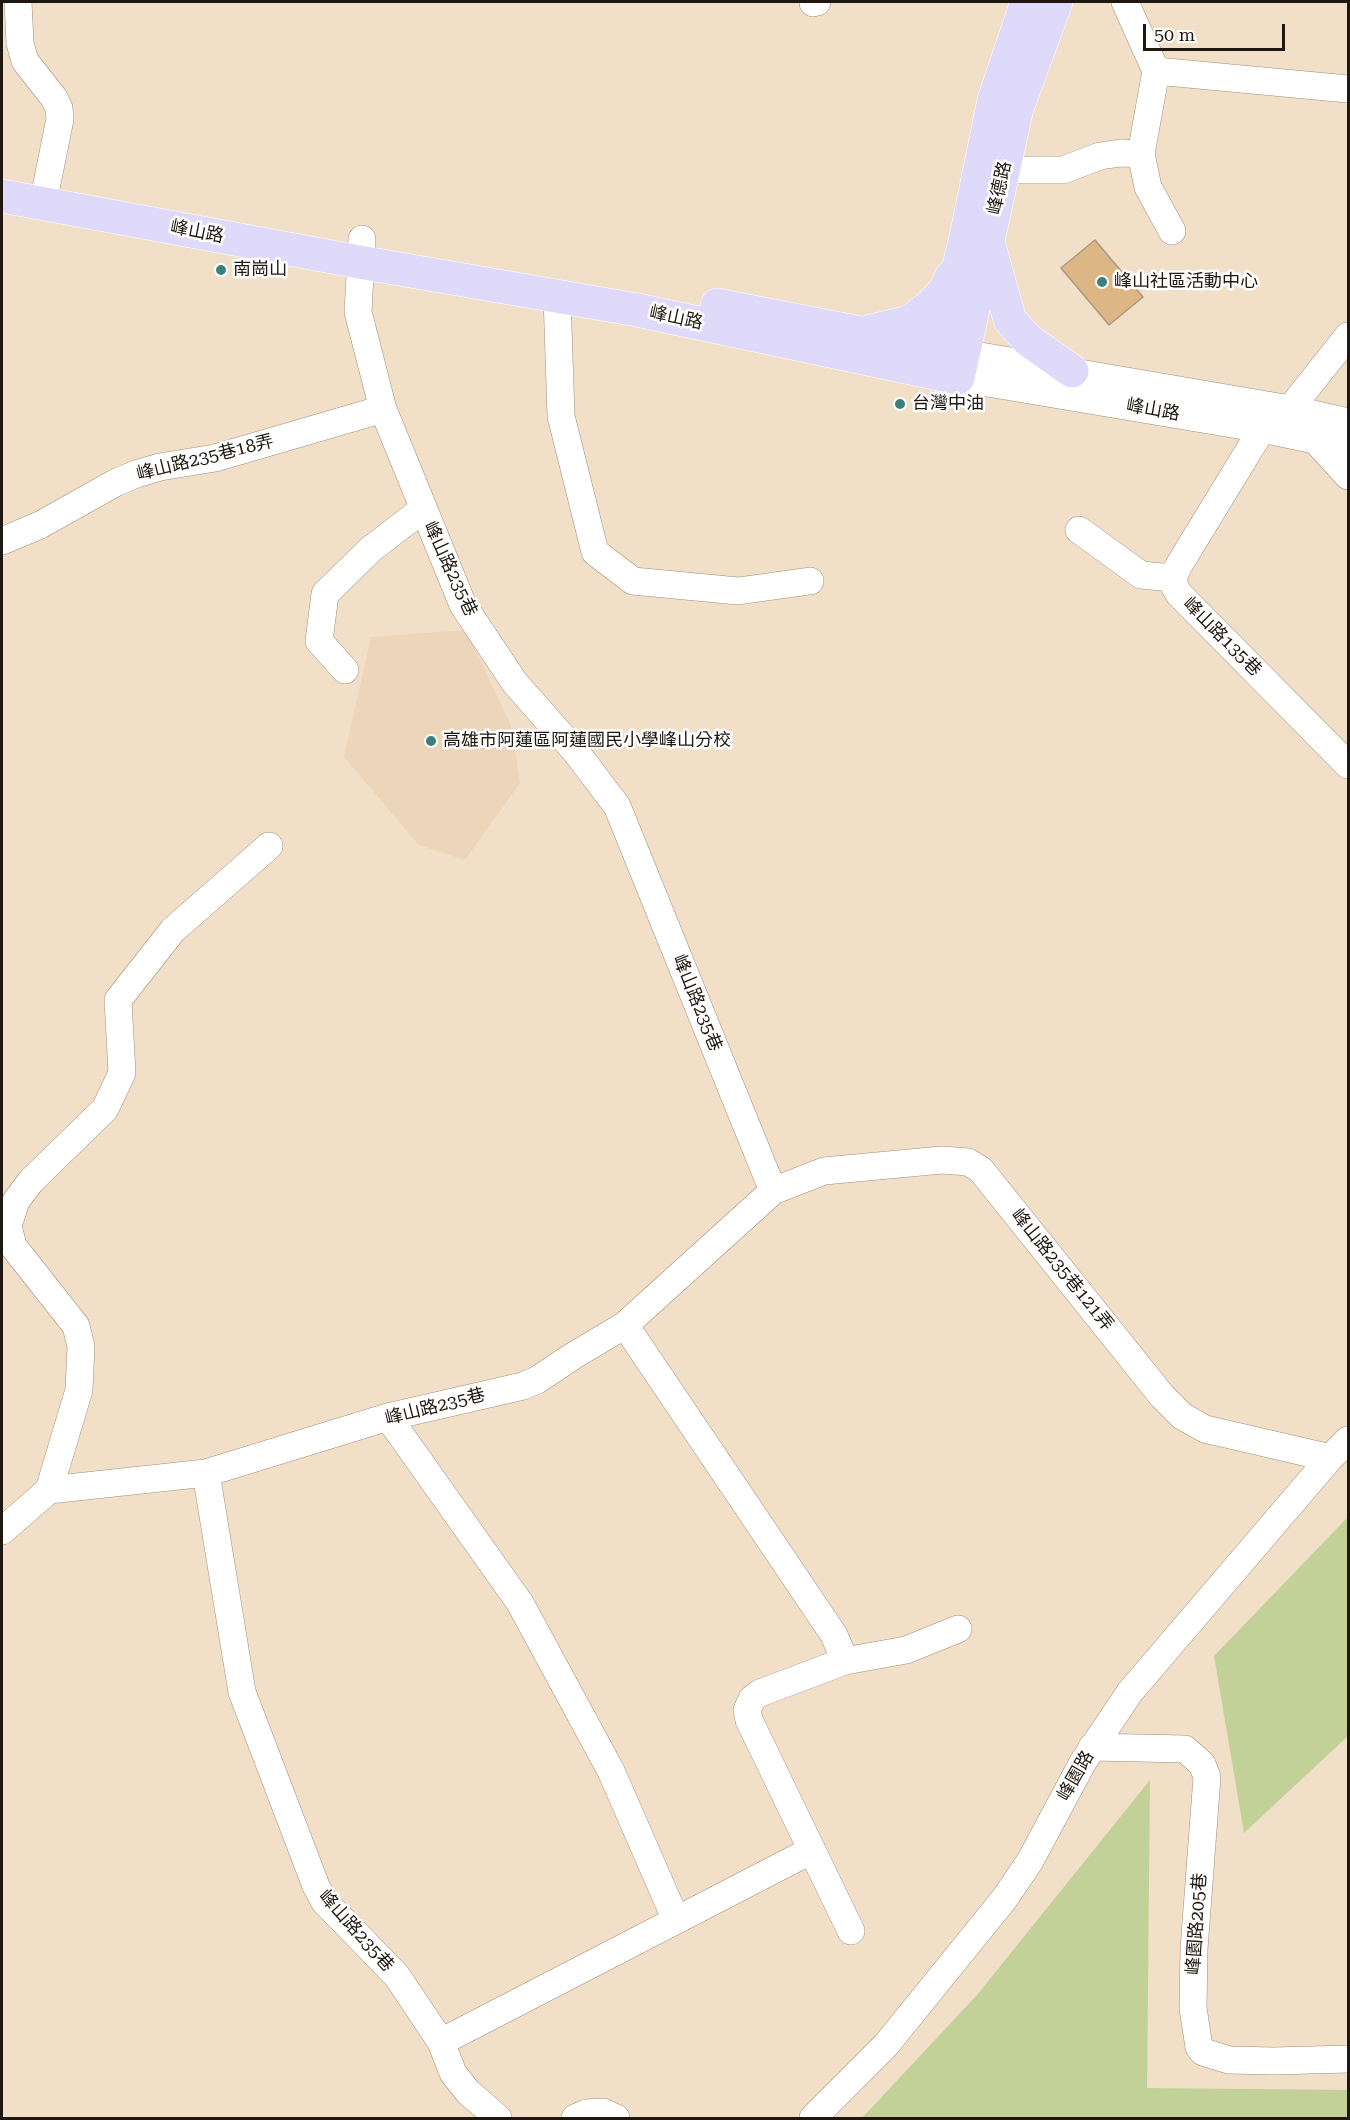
<!DOCTYPE html>
<meta charset="utf-8">
<style>
body{margin:0}
#map{position:relative;width:1350px;height:2120px;overflow:hidden;background:#f1dfc8;font-family:"Roboto Serif",serif}
canvas{display:block}
.frame{position:absolute;inset:0;border:3px solid #1f1810;pointer-events:none}
.scale{position:absolute;left:1143px;top:24px;width:142px;height:27px;box-sizing:border-box;border:3px solid #1f1810;border-top:0;padding-left:8px;font-size:18px;line-height:21px;white-space:nowrap;color:#1f1810;-webkit-text-stroke:4px #fff;paint-order:stroke}
</style>
<div id="map">
<canvas width="1350" height="2120"></canvas>
<div class="frame"></div>
<div class="scale">50 m</div>
</div>
<script>
const context = document.querySelector('canvas').getContext('2d');
context.lineJoin = 'round';
function fillPath(path, color) { context.fillStyle = color; context.fill(path, 'evenodd'); }
const shape = rows => new Path2D(rows.map(r => 'M' + r).join(''));
function strokePath(path, color, width, dash) { context.strokeStyle = color; context.lineWidth = width; context.lineCap = dash ? 'butt' : 'round'; context.setLineDash(dash || []); context.stroke(path); }
function write(font, color, halo, rows, align = 'center') {
  context.font = font + ' "Roboto Serif","Noto Sans TC",serif'; context.lineWidth = 5; context.setLineDash([]); context.textBaseline = 'middle'; context.strokeStyle = halo; context.fillStyle = color; for (const [text, x, y, turn = 0] of rows) {
    context.save(); context.translate(x, y); context.rotate((+turn || 0) * Math.PI / 180); context.textAlign = isNaN(turn) ? turn : align; if (halo) context.strokeText(text, 0, 0); context.fillText(text, 0, 0); context.restore();
  }
}
fillPath(shape([
 [466,630,511,726,520,783,465,860,419,845,344,757,371,637]
]), '#ecd5b8');
fillPath(shape([
 [1348,1517,1348,1736,1244,1833,1214,1656],
 [1150,1780,1147,2088,1348,2090,1348,2118,862,2118,977,1995]
]), '#c2d198');
const building = shape([
 [1095,240,1143,297,1109,325,1061,268,1095,240]
]);
fillPath(building, '#ddb685');
strokePath(building, '#aa9983', 1.5);
const minor = shape([
 [18,2,20,43,25,61,54,98,59,108,60,119,43,203],
 [1125,2,1156,71,1141,154,1148,187,1172,231],
 [813,3,817,2],
 [1156,71,1348,89],
 [1003,170,1063,170,1100,156,1121,153,1141,154],
 [362,239,358,312,383,409,463,605,515,683,576,752,617,806,773,1191],
 [557,296,561,416,595,552,633,581,738,591,810,581],
 [963,353,1290,409,1348,422],
 [958,378,1262,429,1348,447],
 [1290,409,1348,336],
 [1262,429,1179,565,1173,578,1175,587,1179,594,1348,765],
 [1316,435,1315,440,1348,476],
 [1079,530,1141,575,1173,578],
 [2,541,40,525,115,483,136,474,160,467,215,458,383,409],
 [345,670,319,641,325,594,371,549,422,510],
 [625,1325,834,1635,845,1661],
 [388,1417,520,1603,611,1771,676,1920],
 [206,1473,242,1692,316,1886,324,1901,397,1976,441,2042,453,2073,468,2092,498,2118],
 [49,1490,79,1390,81,1346,76,1326,13,1246,8,1226,16,1201,31,1181,105,1109,122,1073,118,1000,173,930,269,846],
 [2,1531,49,1490,206,1473,388,1417,523,1386,537,1380,573,1356,625,1325,773,1191,824,1171,942,1160,968,1162,981,1170,1162,1396,1182,1416,1205,1429,1330,1458],
 [1092,1747,1185,1749,1202,1764,1207,1777,1194,1949,1193,2008,1199,2047,1203,2052,1229,2060,1273,2061,1348,2059],
 [851,1931,749,1720,747,1710,752,1699,760,1693,845,1661,906,1650,958,1629],
 [441,2042,812,1850],
 [575,2118,586,2113,603,2112,616,2118],
 [813,2118,886,2045,1005,1898,1030,1861,1083,1762,1130,1692,1330,1458,1348,1440]
]);
const major = shape([
 [2,196,359,262,637,310,958,378,1017,108,1056,2],
 [990,249,1010,320,1028,340,1072,371],
 [717,305,963,353],
 [871,331,909,322,929,307,946,289,951,277],
 [933,368,965,242,994,100,1027,2]
]);
strokePath(minor, '#a08e79', 28);
strokePath(major, '#fff', 34);
strokePath(minor, '#fff', 27);
strokePath(major, '#dfdafa', 33);
for (const [x, y, r, color] of [
 [221,270,6,"#3a817b"],
 [1102,282,6,"#3a817b"],
 [900,404,6,"#3a817b"],
 [431,741,6,"#3a817b"]
]) { const dot = new Path2D(); dot.arc(x, y, r, 0, 2 * Math.PI); context.fillStyle = color; context.fill(dot); strokePath(dot, '#fff', 2); }
write('18px', '#1f1810', '#fff', [
 ["峰德路",1000,188,-78],
 ["峰山路",197,232,11],
 ["峰山路",676,318,12],
 ["峰山路",1153,410,10],
 ["峰山路235巷18弄",205,458,-14],
 ["峰山路235巷",450,569,65],
 ["峰山路135巷",1222,637,45],
 ["峰山路235巷",697,1003,68],
 ["峰山路235巷121弄",1062,1270,51],
 ["峰山路235巷",435,1407,-14],
 ["峰園路",1076,1776,-60],
 ["峰園路205巷",1197,1924,-86],
 ["峰山路235巷",356,1931,48]
]);
write('18px', '#1f1810', '#fff', [
 ["南崗山",233,270],
 ["峰山社區活動中心",1114,282],
 ["台灣中油",912,404],
 ["高雄市阿蓮區阿蓮國民小學峰山分校",443,741]
], 'left');
</script>
